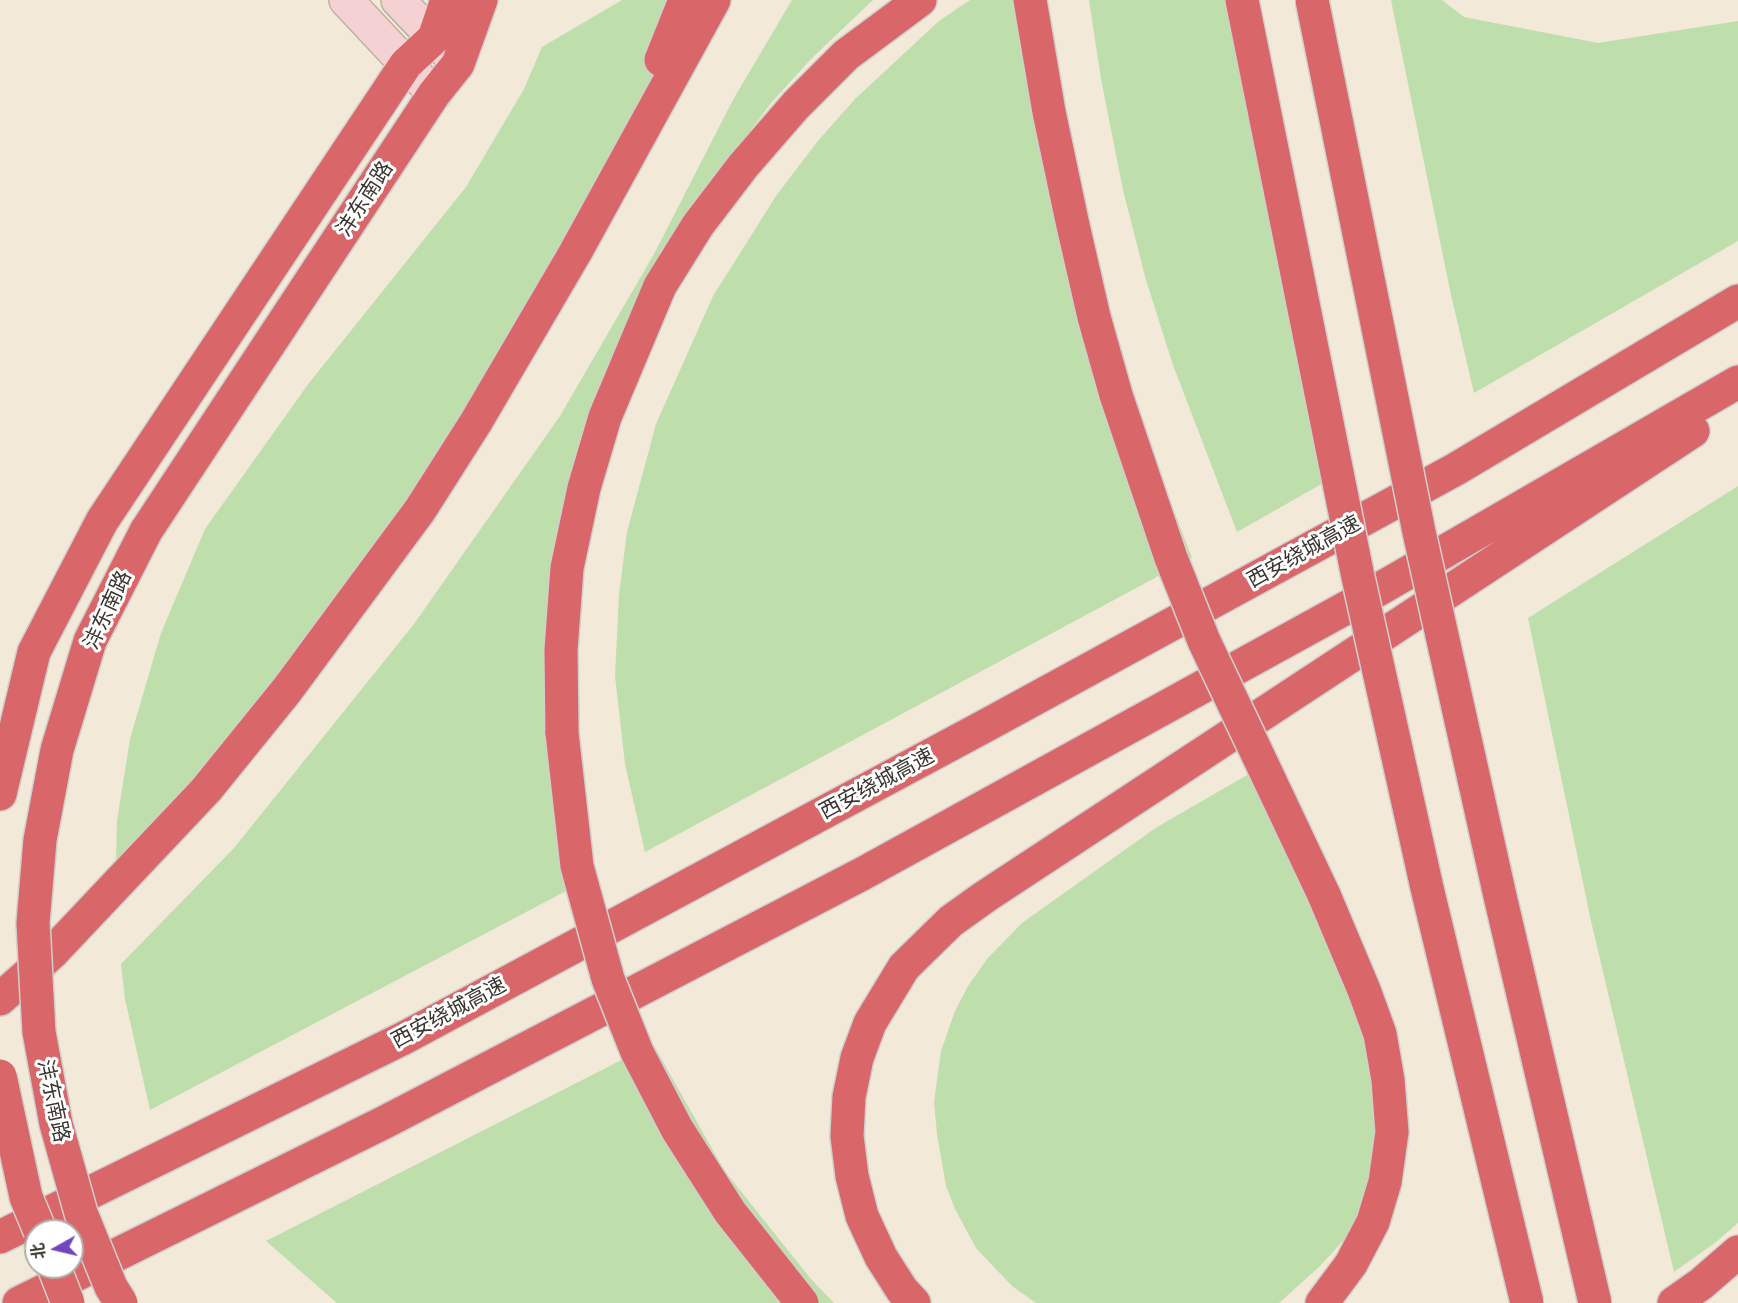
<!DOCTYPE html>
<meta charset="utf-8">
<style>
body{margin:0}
#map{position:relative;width:1738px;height:1303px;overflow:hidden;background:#f2e9d8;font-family:Mulish,"Noto Sans SC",sans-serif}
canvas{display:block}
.north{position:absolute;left:24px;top:1219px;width:60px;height:60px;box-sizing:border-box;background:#fff;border:2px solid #b0afac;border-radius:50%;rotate:262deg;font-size:16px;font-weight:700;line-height:24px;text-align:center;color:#3a362f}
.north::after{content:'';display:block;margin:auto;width:21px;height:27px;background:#7146bf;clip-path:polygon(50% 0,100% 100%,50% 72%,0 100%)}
</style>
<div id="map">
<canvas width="1738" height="1303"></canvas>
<div class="north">北</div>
</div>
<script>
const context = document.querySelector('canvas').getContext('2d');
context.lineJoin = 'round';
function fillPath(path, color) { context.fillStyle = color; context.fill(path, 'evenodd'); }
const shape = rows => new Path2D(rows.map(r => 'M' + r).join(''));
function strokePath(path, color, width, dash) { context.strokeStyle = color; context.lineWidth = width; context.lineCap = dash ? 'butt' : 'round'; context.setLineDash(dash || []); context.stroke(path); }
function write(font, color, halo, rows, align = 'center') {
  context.font = font + ' Mulish,"Noto Sans SC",sans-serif'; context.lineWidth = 6; context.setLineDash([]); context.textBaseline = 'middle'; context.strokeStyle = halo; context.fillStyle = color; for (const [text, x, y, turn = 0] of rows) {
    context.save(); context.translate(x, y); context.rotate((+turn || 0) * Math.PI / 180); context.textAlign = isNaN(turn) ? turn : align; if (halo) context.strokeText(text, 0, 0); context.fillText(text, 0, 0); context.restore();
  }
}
fillPath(shape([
 [622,0,695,0,573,251,373,554,239,728,116,864,117,821,130,739,161,633,205,529,309,383,466,187,524,89,542,47],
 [792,0,873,0,811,59,771,103,727,162,675,239,560,591,587,880,150,1110,125,999,121,964,234,848,414,624,560,416,654,254,734,98],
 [970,0,1037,0,1124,381,1192,558,645,852,625,764,615,676,619,595,627,532,656,424,713,296,776,196,817,142,855,99,939,21],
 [1089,0,1228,0,1332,478,1237,532,1173,365,1146,280,1123,190,1101,79],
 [1391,0,1442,0,1464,17,1598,43,1738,21,1738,241,1474,393,1451,295],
 [1738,486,1738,1223,1716,1242,1674,1272,1591,921,1528,618],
 [1268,763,1384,996,1393,1029,1393,1136,1352,1231,1320,1266,1279,1303,1036,1303,1012,1286,976,1248,955,1209,946,1186,937,1134,934,1102,941,1051,955,1011,968,986,987,959,1022,923,1157,827],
 [653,1044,724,1170,810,1278,834,1303,337,1303,266,1241]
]), '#bedeac');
const secondary = shape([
 [346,0,434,94],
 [398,0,453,58]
]);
const highway = shape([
 [661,60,685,0],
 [146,531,434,94,458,64,481,0],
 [562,733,561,650,567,568,584,488,605,417,660,286,698,225,743,166,796,105,846,55,920,0],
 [0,794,34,652,102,521,406,64,434,38,447,0],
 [0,999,52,953,206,790,287,690,420,510,476,422,575,253,714,0],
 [0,1237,404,1038,985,726,1456,469,1738,301],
 [19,1303,385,1122,862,874,1364,598,1738,382],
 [914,1303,902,1290,881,1257,862,1216,852,1176,847,1136,849,1097,857,1058,870,1023,904,967,951,921,986,896,1693,431],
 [1322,1303,1351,1264,1373,1222,1385,1182,1392,1132,1388,1080,1380,1034,1364,990,1324,895],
 [1674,1303,1701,1284,1738,1252]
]);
strokePath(secondary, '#bcb3a3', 36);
strokePath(highway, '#d0cfcd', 36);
strokePath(secondary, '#f4d1d2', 33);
strokePath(highway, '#d9676a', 33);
const highwayBridge = shape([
 [1030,0,1049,112,1072,221,1094,317,1116,395,1171,558,1204,641,1324,895],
 [1242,0,1358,577,1427,888,1527,1303],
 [1312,0,1419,532,1500,896,1595,1303],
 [562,733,577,866,608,979,637,1052,677,1129,730,1212,802,1303],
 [0,1076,26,1197,40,1231],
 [54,1267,68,1303],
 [121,1303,111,1287,81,1213,56,1124,39,1032,33,923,40,840,57,750,90,641,146,531]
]);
strokePath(highwayBridge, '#d0cfcd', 36, []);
strokePath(highwayBridge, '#d9676a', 33);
write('21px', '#3a362f', '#fff', [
 ["沣东南路",365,199,-57],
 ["西安绕城高速",1304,552,-29],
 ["沣东南路",108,610,-65],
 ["西安绕城高速",877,784,-28],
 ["西安绕城高速",449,1013,-28],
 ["沣东南路",53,1101,78]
]);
</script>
